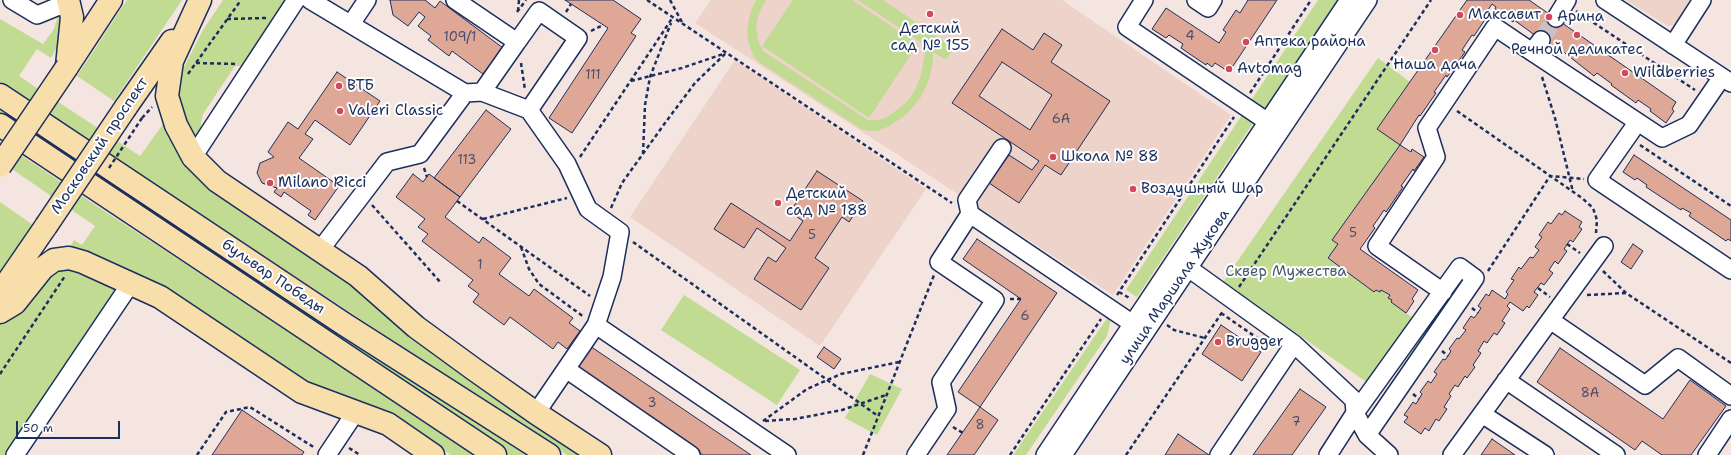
<!DOCTYPE html>
<meta charset="utf-8">
<style>
body{margin:0}
#map{position:relative;width:1731px;height:455px;overflow:hidden;background:#f5e5e0;font-family:"Shantell Sans",sans-serif}
canvas{display:block}
.scale{position:absolute;left:16px;top:421px;width:104px;height:18px;box-sizing:border-box;border:2px solid #1b2f5e;border-top:0;padding-left:5px;font-size:12px;line-height:14px;white-space:nowrap;color:#1b2f5e;-webkit-text-stroke:3px #fff;paint-order:stroke}
</style>
<div id="map">
<canvas width="1731" height="455"></canvas>
<div class="scale">50 m</div>
</div>
<script>
const context = document.querySelector('canvas').getContext('2d');
context.lineJoin = 'round';
function fillPath(path, color) { context.fillStyle = color; context.fill(path, 'evenodd'); }
const shape = rows => new Path2D(rows.map(r => 'M' + r).join(''));
function strokePath(path, color, width, dash) { context.strokeStyle = color; context.lineWidth = width; context.lineCap = dash ? 'butt' : 'round'; context.setLineDash(dash || []); context.stroke(path); }
function write(font, color, halo, rows, align = 'center') {
  context.font = font + ' "Shantell Sans",sans-serif'; context.lineWidth = 4; context.setLineDash([]); context.textBaseline = 'middle'; context.strokeStyle = halo; context.fillStyle = color; for (const [text, x, y, turn = 0] of rows) {
    context.save(); context.translate(x, y); context.rotate((+turn || 0) * Math.PI / 180); context.textAlign = isNaN(turn) ? turn : align; if (halo) context.strokeText(text, 0, 0); context.fillText(text, 0, 0); context.restore();
  }
}
fillPath(shape([
 [711,0,1062,0,1231,115,1113,295,695,23],
 [1625,0,1694,0,1678,25,1668,26],
 [735,60,926,189,820,346,630,217]
]), '#eed3ca');
fillPath(shape([
 [127,0,182,0,114,101,77,76],
 [223,0,291,0,248,66,235,66,203,114,201,123,202,136,193,140,176,97,179,77,203,30],
 [756,0,766,0,758,16,756,26,758,40,763,51,868,120,879,120,887,117,902,106,909,99,916,88,921,75,925,53,920,42,858,0,883,0,954,48,946,60,933,52,933,61,929,80,921,97,908,113,890,126,877,131,869,131,861,129,759,62,754,57,748,42,747,30,750,13],
 [793,0,852,0,918,44,869,118,762,46],
 [1318,0,1339,0,1265,112,1250,102],
 [62,10,60,42,51,58,37,49,19,76,140,156,166,120,169,137,185,165,215,190,344,276,589,455,567,455,0,82,0,19,43,44,54,29,59,11],
 [1378,58,1410,82,1400,145,1332,240,1338,244,1328,258,1374,292,1376,290,1380,292,1381,290,1390,295,1388,298,1392,300,1391,302,1413,318,1368,383,1223,282],
 [0,106,119,186,525,455,509,455,0,117],
 [1244,112,1255,120,1137,297,1126,290],
 [0,141,106,212,477,455,451,455,392,416,320,390,248,344,69,248,74,240,82,245,95,226,0,161],
 [0,202,36,227,0,281],
 [54,260,131,283,15,455,0,455,0,312],
 [684,295,800,370,777,405,661,330],
 [1108,317,1111,319,1107,336,1026,455,1013,455],
 [870,374,902,389,877,435,845,418]
]), '#c2db92');
const building = shape([
 [390,0,425,0,435,8,440,1,503,48,483,74,452,51,449,56,428,40,431,36,418,26,425,17,419,12,408,26,393,15,390,0],
 [565,0,613,0,641,19,631,33,636,36,572,133,549,118,608,28,565,0],
 [1248,0,1277,0,1229,72,1215,63,1212,67,1207,63,1206,65,1181,48,1183,44,1169,35,1166,38,1152,29,1166,8,1219,43,1226,32,1223,30,1236,10,1240,13,1248,0],
 [1467,0,1529,0,1676,102,1672,109,1674,111,1666,123,1650,111,1651,109,1638,100,1636,103,1611,85,1612,84,1597,73,1594,76,1556,46,1554,49,1514,20,1513,22,1495,9,1496,7,1492,4,1484,16,1486,18,1474,36,1472,35,1462,50,1465,52,1447,77,1446,75,1434,92,1436,93,1420,116,1419,115,1400,145,1377,129,1467,0],
 [1002,29,1033,50,1044,33,1062,45,1051,62,1110,101,1061,175,1045,165,1019,203,989,183,1009,155,1032,170,1039,161,952,103,1002,29],
 [1002,62,1052,95,1030,130,979,96,1002,62],
 [337,72,380,101,350,145,315,120,305,134,313,139,299,158,339,186,315,220,308,215,311,211,284,192,281,197,274,192,277,188,262,183,257,173,260,163,274,157,268,152,288,122,298,129,337,72],
 [486,110,511,129,460,197,434,178,486,110],
 [1400,145,1411,152,1412,149,1424,157,1414,171,1413,169,1401,186,1403,187,1386,212,1384,210,1378,219,1373,226,1375,228,1360,249,1418,290,1412,299,1414,301,1406,313,1391,302,1392,300,1388,298,1390,295,1381,290,1380,292,1376,290,1374,292,1328,258,1338,244,1332,240,1400,145],
 [1634,155,1731,220,1731,241,1728,239,1726,241,1689,216,1691,213,1682,208,1681,210,1646,187,1647,185,1637,178,1635,180,1623,172,1634,155],
 [817,171,863,201,849,222,842,217,815,258,829,268,801,310,754,279,768,257,776,262,786,248,757,228,744,248,714,229,731,203,790,241,803,221,790,212,817,171],
 [413,174,423,182,429,174,460,197,445,217,479,243,483,237,511,258,499,274,529,296,534,289,573,318,569,323,580,331,567,349,558,342,553,349,510,317,504,325,473,302,479,294,468,286,473,280,422,241,428,234,418,227,425,219,396,197,413,174],
 [1565,211,1582,222,1579,227,1582,229,1573,242,1570,240,1564,249,1567,251,1558,264,1555,261,1549,270,1553,273,1544,285,1541,283,1534,292,1538,295,1529,308,1527,306,1523,311,1510,302,1507,306,1510,309,1502,321,1505,323,1497,335,1494,333,1487,343,1484,341,1478,351,1481,353,1473,365,1475,367,1467,378,1465,376,1458,387,1455,385,1449,394,1451,396,1444,407,1447,409,1439,421,1436,419,1429,431,1425,428,1421,434,1404,422,1408,417,1404,415,1413,402,1416,404,1422,394,1420,392,1428,381,1431,383,1437,374,1434,372,1443,359,1445,360,1448,356,1451,351,1449,349,1457,338,1459,339,1466,330,1463,328,1471,316,1474,318,1478,313,1481,308,1478,306,1486,294,1489,296,1492,290,1505,299,1508,294,1506,292,1514,280,1511,279,1519,267,1521,269,1530,257,1533,258,1539,250,1535,247,1542,237,1539,235,1548,222,1551,224,1559,213,1562,215,1565,211],
 [977,239,1057,293,980,407,958,392,1021,299,963,259,977,239],
 [1633,244,1643,251,1631,269,1621,262,1633,244],
 [1221,325,1261,352,1242,381,1202,354,1221,325],
 [590,346,751,455,703,455,575,368,590,346],
 [824,347,841,359,834,369,817,357,824,347],
 [1560,348,1663,419,1690,380,1726,406,1691,455,1662,455,1642,441,1635,450,1537,382,1560,348],
 [1300,389,1326,407,1292,455,1253,455,1300,389],
 [980,407,998,420,974,455,947,455,980,407],
 [242,410,304,452,302,455,212,455,242,410],
 [1178,434,1209,455,1165,455,1178,434],
 [1492,439,1515,455,1481,455,1492,439]
]);
fillPath(building, '#dfa896');
strokePath(building, '#1b2f5e', 1);
strokePath(shape([
 [1541,40,1556,18]
]), '#c9c1c6', 17, [17, 8]);
const minor = shape([
 [12,0,37,15,69,2],
 [310,0,465,93,482,92,517,42,455,0],
 [1144,0,1127,27,1268,122],
 [1196,0,1208,8,1213,0],
 [1605,0,1731,83],
 [1556,18,1567,0],
 [351,24,367,0],
 [1541,40,1532,52,1662,138,1689,125,1722,77],
 [1673,45,1702,0],
 [482,92,529,110,578,38,539,11,517,42],
 [529,110,567,164,588,209,620,232,612,277,596,325,536,413],
 [1637,123,1597,180,1731,270],
 [193,157,296,0],
 [970,214,967,200,1002,148],
 [320,250,387,162,420,154,465,93],
 [1180,262,1294,344,1354,400,1355,413,1367,435,1389,455],
 [1443,292,1377,246,1436,157,1427,128,1495,27,1532,52],
 [1550,320,1645,385,1678,358,1731,396],
 [596,325,787,455],
 [566,369,691,455],
 [1506,380,1616,455],
 [1482,414,1545,455],
 [15,455,131,283],
 [327,455,355,413],
 [916,455,947,409,941,382,995,300,939,262,970,214,1133,324],
 [1045,455,1349,0],
 [1063,455,1368,0],
 [1219,455,1294,344],
 [1328,455,1355,413,1460,267,1475,278,1367,435],
 [1452,455,1604,246],
 [1707,455,1731,419]
]);
const major = shape([
 [200,0,172,61,167,96,176,125,193,157,217,181,358,276,416,327,475,370,536,413,600,455],
 [67,66,72,17,68,0],
 [67,67,111,0],
 [0,95,344,324,549,455],
 [126,107,172,41],
 [0,125,495,455],
 [0,293,46,226],
 [0,312,15,303,43,268,54,260,69,258,83,262,160,297,302,392,388,424,433,455]
]);
strokePath(minor, '#1b2f5e', 20);
strokePath(major, '#1b2f5e', 25);
strokePath(shape([
 [647,0,952,203],
 [670,0,683,24],
 [518,11,519,0],
 [1576,11,1695,90],
 [517,12,526,0],
 [566,12,571,4],
 [227,19,266,18],
 [591,31,603,25],
 [196,63,237,64],
 [521,63,525,90],
 [188,74,241,0],
 [1542,77,1555,118,1573,192],
 [631,81,682,68,723,54],
 [1250,93,1311,0],
 [1457,111,1582,198,1593,208,1597,220,1596,233],
 [142,118,152,107],
 [1640,145,1731,206],
 [643,154,645,105,650,77,671,23],
 [580,157,673,17],
 [424,168,427,177],
 [457,201,590,296],
 [372,205,441,283],
 [611,208,622,183,665,123,695,83,726,53],
 [483,219,567,198],
 [633,242,878,416],
 [1567,244,1580,253],
 [521,247,529,269,539,284,584,317],
 [1488,271,1550,176,1584,179],
 [1603,271,1626,293,1731,363],
 [1239,287,1431,0],
 [1538,288,1550,297],
 [1119,292,1131,299],
 [1117,295,1234,117],
 [1587,295,1626,293],
 [1010,299,1021,299],
 [1472,308,1478,313],
 [1221,313,1266,344],
 [1167,325,1174,330,1205,338],
 [1442,351,1448,356],
 [0,374,65,276],
 [1413,394,1419,399],
 [763,421,807,389,841,374,899,362],
 [765,421,795,419,842,410,886,395],
 [953,427,963,433],
 [349,448,360,455],
 [197,455,226,412,250,407,315,448],
 [863,455,934,275],
 [1010,455,1101,319],
 [1126,455,1223,311]
]), '#1b2f5e', 2.5, [4, 3]);
strokePath(minor, '#fff', 17);
strokePath(major, '#f8deab', 22);
const majorBridge = shape([
 [0,166,67,67],
 [46,226,126,107]
]);
strokePath(majorBridge, '#1b2f5e', 25, []);
strokePath(shape([
 [109,168,142,118]
]), '#1b2f5e', 2.5, [4, 3]);
strokePath(majorBridge, '#f8deab', 22);
for (const [x, y, r, color] of [
 [930,14,4,"#d1495b"],
 [1460,15,4,"#d1495b"],
 [1549,17,4,"#d1495b"],
 [1577,35,4,"#d1495b"],
 [1246,42,4,"#d1495b"],
 [1435,50,4,"#d1495b"],
 [1229,69,4,"#d1495b"],
 [1625,73,4,"#d1495b"],
 [339,86,4,"#d1495b"],
 [340,111,4,"#d1495b"],
 [1053,157,4,"#d1495b"],
 [270,183,4,"#d1495b"],
 [1133,189,4,"#d1495b"],
 [778,203,4,"#d1495b"],
 [1218,342,4,"#d1495b"]
]) { const dot = new Path2D(); dot.arc(x, y, r, 0, 2 * Math.PI); context.fillStyle = color; context.fill(dot); strokePath(dot, '#fff', 1.5); }
write('13px', '#4c4d6c', null, [
 ["4",1190,37],
 ["109/1",460,38],
 ["111",593,76],
 ["6А",1061,120],
 ["113",467,161],
 ["5",1353,234],
 ["5",812,236],
 ["1",480,266],
 ["6",1025,317],
 ["8А",1590,394],
 ["3",652,404],
 ["7",1296,423],
 ["8",980,426]
]);
write('15px', '#1b2f5e', '#fff', [
 ["Максавит",1468,15],
 ["Арина",1557,17],
 ["Детский",930,29,"center"],
 ["сад № 155",930,46,"center"],
 ["Аптека района",1254,42],
 ["Речной деликатес",1577,50,"center"],
 ["Наша дача",1435,65,"center"],
 ["Avtomag",1237,69],
 ["Wildberries",1633,73],
 ["ВТБ",347,86],
 ["Valeri Classic",348,111],
 ["Школа № 88",1061,157],
 ["Milano Ricci",278,183],
 ["Воздушный Шар",1141,189],
 ["Детский",786,194],
 ["сад № 188",786,211],
 ["Brugger",1226,342]
], 'left');
write('15px', '#1b2f5e', '#fff', [
 ["Московский проспект",100,146,-56],
 ["бульвар Победы",273,277,34],
 ["улица Маршала Жукова",1175,287,-56]
]);
write('15px', '#455a6b', '#fff', [
 ["Сквер Мужества",1286,272]
]);
</script>
